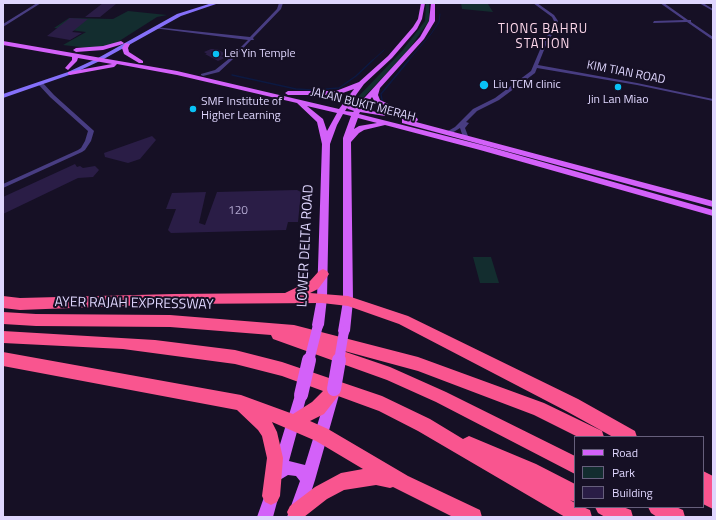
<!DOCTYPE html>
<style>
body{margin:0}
#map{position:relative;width:716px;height:520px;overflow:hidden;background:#161025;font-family:"Titillium Web",sans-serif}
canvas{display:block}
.frame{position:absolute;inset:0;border:4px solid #dfd6fe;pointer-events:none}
.legend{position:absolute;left:574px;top:436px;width:130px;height:72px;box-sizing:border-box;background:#161025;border:1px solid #665f7c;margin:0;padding:5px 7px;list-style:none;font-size:12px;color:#dfd6fe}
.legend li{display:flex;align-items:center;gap:8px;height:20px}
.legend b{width:20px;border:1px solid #665f7c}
</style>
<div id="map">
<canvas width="716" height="520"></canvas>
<div class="frame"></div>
<ul class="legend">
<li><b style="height:5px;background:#d361f9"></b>Road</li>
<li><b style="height:11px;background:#132d2f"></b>Park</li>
<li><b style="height:11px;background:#2a1d46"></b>Building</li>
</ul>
</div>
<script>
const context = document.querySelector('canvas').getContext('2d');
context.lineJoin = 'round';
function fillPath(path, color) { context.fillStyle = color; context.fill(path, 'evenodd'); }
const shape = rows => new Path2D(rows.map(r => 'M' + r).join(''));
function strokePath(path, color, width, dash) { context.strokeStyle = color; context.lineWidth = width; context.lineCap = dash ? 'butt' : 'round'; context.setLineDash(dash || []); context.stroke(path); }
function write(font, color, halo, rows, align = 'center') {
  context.font = font + ' "Titillium Web",sans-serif'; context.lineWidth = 4; context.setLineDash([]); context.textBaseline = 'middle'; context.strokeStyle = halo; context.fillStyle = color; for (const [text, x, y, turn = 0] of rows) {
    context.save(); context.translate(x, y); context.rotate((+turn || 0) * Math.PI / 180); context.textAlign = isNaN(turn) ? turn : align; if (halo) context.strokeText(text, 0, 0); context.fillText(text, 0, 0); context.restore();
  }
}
fillPath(shape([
 [426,3,429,3,429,21,407,52,360,101,355,100,402,51,425,21],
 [461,3,488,4,493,12,462,9],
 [128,11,167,15,157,17,113,45,88,48,63,45,86,32,54,28,69,18,113,19],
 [473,257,491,257,499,283,480,283]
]), '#132d2f');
strokePath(shape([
 [372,61,384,50],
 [408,61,431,34,439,22,440,14]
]), '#0c1942', 1);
strokePath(shape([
 [232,75,296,89,313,90,339,88,356,76,373,60],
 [382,100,381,94,409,60]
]), '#0c1942', 1.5);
fillPath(shape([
 [103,3,116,4,100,17,85,17],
 [70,18,88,19,72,32,82,33,70,40,47,36],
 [211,49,217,49,226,54,221,56,225,58,218,61,205,54,207,54,204,52],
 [152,136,156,140,140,159,128,163,105,157,104,153],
 [75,164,77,167,80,166,83,168,95,166,99,170,93,177,78,178,3,214,3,197],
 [297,190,301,192,298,222,288,222,286,230,171,233,168,230,176,209,166,209,172,193,206,192,199,223,205,225,217,192]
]), '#2a1d46');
fillPath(shape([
 [37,3,41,3,3,27,3,24,37,3],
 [279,3,283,3,281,9,253,38,254,40,251,40,232,60,219,72,203,76,201,75,201,74,215,70,230,58,248,40,153,28,155,27,250,37,277,9,279,3],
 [533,3,537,3,554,15,558,21,557,26,546,45,538,65,637,83,713,99,713,101,637,85,537,68,535,73,499,100,477,111,466,122,469,123,465,128,468,136,467,137,463,137,460,128,452,133,448,133,448,131,455,127,473,109,495,98,531,71,542,45,553,26,554,21,552,17,533,3],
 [660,3,664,3,688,20,691,20,691,22,713,37,713,40,687,22,653,23,654,21,684,20,660,3],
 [699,3,703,3,713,9,713,11,699,3],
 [38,82,42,82,54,95,93,130,94,131,91,141,85,150,82,152,3,188,3,184,78,150,81,148,85,141,88,131,50,97,38,84,38,82]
]), '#483d82');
fillPath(shape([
 [212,3,219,3,181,16,102,60,72,74,3,98,3,94,68,72,98,58,177,14,212,3]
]), '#8570fa');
fillPath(shape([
 [421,3,425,3,422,19,417,29,392,58,364,84,348,106,356,107,420,37,429,21,431,3,435,3,435,21,424,39,380,88,378,95,380,100,417,118,418,120,416,122,713,201,713,207,402,123,402,119,408,120,375,102,372,97,363,109,385,114,385,116,360,112,359,114,486,146,713,210,713,216,480,150,385,125,364,130,359,133,351,142,353,301,350,331,348,335,344,336,340,335,338,331,343,301,343,138,351,116,343,114,337,125,330,144,327,298,324,325,322,329,318,330,314,329,312,325,317,298,322,144,317,122,297,103,177,75,117,64,114,67,70,75,68,74,68,72,112,64,78,58,77,61,68,70,65,68,72,60,72,57,3,45,3,41,177,71,339,109,354,89,337,95,288,95,285,93,288,91,336,91,359,82,388,56,413,27,418,19,421,3],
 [307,106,337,113,327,131,323,119,307,106],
 [347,108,348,109,354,111,353,112,345,111,347,108],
 [358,118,377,123,359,126,354,129,358,118],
 [121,41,124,43,123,44,103,50,76,52,73,50,76,48,103,46,121,41],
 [125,43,130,44,128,48,129,52,143,61,143,63,139,63,124,54,122,48,125,43],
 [301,389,306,390,307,395,289,461,305,465,328,390,333,389,338,390,339,395,315,480,303,517,287,517,300,481,296,476,288,475,278,481,273,479,271,474,295,395,296,390,301,389],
 [273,484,278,486,280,491,273,517,257,517,268,486,273,484]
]), '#d361f9');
fillPath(shape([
 [323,269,327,271,329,274,327,277,318,289,310,293,348,296,408,316,578,399,635,431,637,437,613,437,566,411,399,324,348,306,322,303,174,304,20,310,3,308,3,296,20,298,174,294,285,293,310,281,319,271,323,269],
 [3,312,36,314,170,315,294,325,418,357,544,403,602,431,604,437,578,437,534,415,418,371,337,349,390,367,446,392,575,456,575,474,436,402,387,380,273,339,271,335,170,327,36,326,3,324,3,312],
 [3,331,155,340,235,350,282,362,382,396,430,419,463,439,469,436,536,464,575,484,575,502,570,500,575,503,575,507,583,507,590,510,592,517,565,517,418,431,379,411,338,396,324,414,310,421,328,429,408,476,480,510,482,517,453,517,393,487,390,488,376,485,344,490,327,499,304,517,289,517,287,512,290,506,315,487,341,473,363,469,316,441,272,422,277,432,283,458,280,496,277,502,271,505,265,502,262,496,267,458,262,436,258,430,237,410,3,366,3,352,241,395,293,414,312,402,323,391,282,376,235,364,123,349,3,343,3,331],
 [703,471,713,476,713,509,703,504,703,471],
 [595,507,623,507,631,510,633,517,605,517,598,513,595,507],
 [648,507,676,507,683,510,685,517,657,517,651,513,648,507]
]), '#f9558f');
strokePath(shape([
 [309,361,318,325],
 [339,361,344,331]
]), '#d361f9', 10);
strokePath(shape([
 [334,389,339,360],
 [301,395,309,360]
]), '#d361f9', 14);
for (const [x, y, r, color] of [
 [216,54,4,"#09c1f6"],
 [484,85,5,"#09c1f6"],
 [618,87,4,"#09c1f6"],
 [193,109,4,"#09c1f6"]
]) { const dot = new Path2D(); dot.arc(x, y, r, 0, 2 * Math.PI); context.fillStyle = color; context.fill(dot); strokePath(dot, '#161025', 1.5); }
write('12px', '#dfd6fe', '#161025', [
 ["Lei Yin Temple",224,54],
 ["Liu TCM clinic",493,85],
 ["Jin Lan Miao",618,100,"center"],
 ["SMF Institute of",201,102],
 ["Higher Learning",201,116]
], 'left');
write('12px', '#dfd6fe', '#161025', [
 ["KIM TIAN ROAD",626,73,11],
 ["JALAN BUKIT MERAH",363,105,14]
]);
write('12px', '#b2a8d0', null, [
 ["120",238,211]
]);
context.letterSpacing = '1px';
write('13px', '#fed8eb', '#161025', [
 ["TIONG BAHRU",543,30],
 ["STATION",543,45]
]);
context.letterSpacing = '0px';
write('14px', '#dfd6fe', '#161025', [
 ["LOWER DELTA ROAD",306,246,-87],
 ["AYER RAJAH EXPRESSWAY",134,304,1]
]);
</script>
